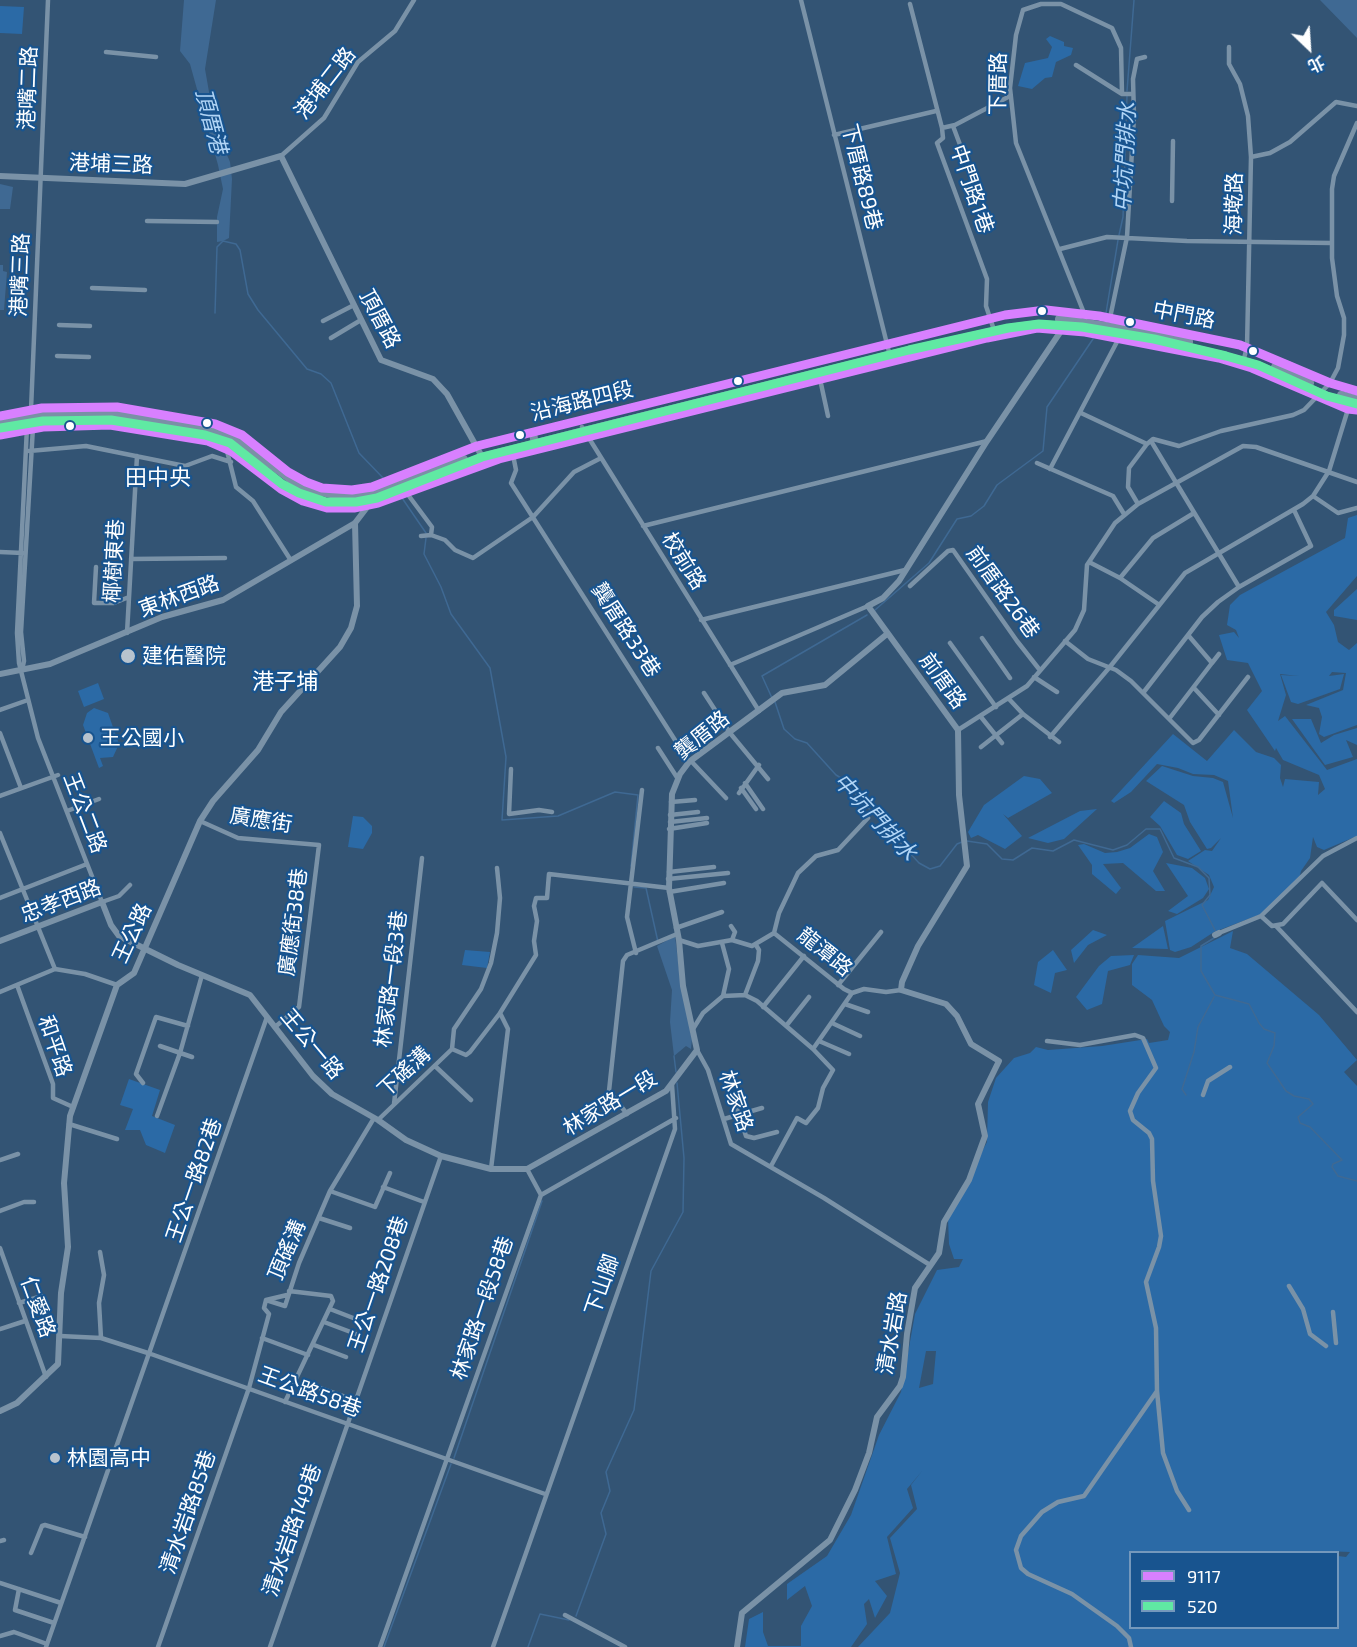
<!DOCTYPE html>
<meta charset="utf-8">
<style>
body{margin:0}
#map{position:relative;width:1357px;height:1647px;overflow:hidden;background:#335474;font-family:"Exo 2","Noto Sans TC",sans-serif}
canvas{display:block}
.legend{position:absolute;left:1129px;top:1551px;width:210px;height:78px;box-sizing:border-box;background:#18548f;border:2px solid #7498bc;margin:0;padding:8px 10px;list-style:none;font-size:18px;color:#fff}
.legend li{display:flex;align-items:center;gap:12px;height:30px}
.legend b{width:30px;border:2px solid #7498bc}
.north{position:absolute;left:1279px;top:18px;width:60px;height:60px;-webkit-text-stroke:4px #18548f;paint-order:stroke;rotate:155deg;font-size:16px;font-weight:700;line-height:24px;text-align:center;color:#fff}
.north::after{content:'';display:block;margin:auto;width:21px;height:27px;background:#fff;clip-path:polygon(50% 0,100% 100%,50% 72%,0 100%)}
</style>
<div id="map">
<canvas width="1357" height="1647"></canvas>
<ul class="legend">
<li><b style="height:8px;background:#d880ff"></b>9117</li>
<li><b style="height:8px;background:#60e9a3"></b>520</li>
</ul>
<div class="north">北</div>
</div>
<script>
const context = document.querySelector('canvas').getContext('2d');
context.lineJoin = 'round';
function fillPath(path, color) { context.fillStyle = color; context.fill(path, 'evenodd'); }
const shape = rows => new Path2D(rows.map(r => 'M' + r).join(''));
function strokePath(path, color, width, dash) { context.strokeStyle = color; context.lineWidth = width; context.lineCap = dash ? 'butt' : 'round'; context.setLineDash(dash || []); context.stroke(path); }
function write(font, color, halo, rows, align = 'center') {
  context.font = font + ' "Exo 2","Noto Sans TC",sans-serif'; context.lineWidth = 4.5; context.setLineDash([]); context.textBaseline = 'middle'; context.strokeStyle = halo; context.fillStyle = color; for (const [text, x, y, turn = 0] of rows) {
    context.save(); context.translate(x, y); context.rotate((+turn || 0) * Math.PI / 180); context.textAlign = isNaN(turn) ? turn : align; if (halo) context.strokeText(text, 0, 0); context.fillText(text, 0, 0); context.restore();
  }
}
fillPath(shape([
 [0,6,24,7,22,34,0,33],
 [1050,36,1064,42,1064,46,1073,48,1071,55,1056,62,1052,77,1045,78,1032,89,1018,86,1025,63,1048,58,1052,47,1046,39],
 [1357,515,1357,576,1326,612,1334,625,1338,642,1349,650,1357,643,1357,725,1324,737,1319,734,1322,717,1319,708,1306,705,1343,690,1346,673,1332,672,1329,676,1344,674,1340,689,1298,704,1291,702,1281,675,1299,676,1280,674,1286,695,1278,721,1285,716,1327,770,1357,759,1357,836,1324,850,1317,847,1313,837,1310,858,1301,871,1298,883,1264,913,1214,932,1191,947,1175,952,1170,950,1165,921,1208,900,1214,887,1209,875,1188,861,1205,850,1212,851,1221,838,1211,848,1207,849,1190,822,1184,805,1146,781,1162,766,1193,776,1213,778,1223,782,1233,818,1228,781,1214,775,1193,774,1178,768,1157,764,1131,792,1114,803,1111,801,1173,734,1207,761,1234,730,1256,752,1274,758,1281,765,1280,778,1283,787,1285,779,1319,782,1318,795,1325,789,1319,775,1283,760,1276,748,1275,751,1247,710,1262,691,1248,663,1227,660,1219,635,1234,632,1239,638,1236,630,1227,625,1230,605,1240,595,1345,538,1348,518],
 [1357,589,1357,620,1334,616,1334,610],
 [98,683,104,699,84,707,78,691],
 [94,708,108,713,119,744,113,757,100,758,103,766,99,768,83,725,87,713],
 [1292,719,1311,719,1321,743,1334,735,1357,728,1357,745,1346,740,1353,757,1325,765],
 [1024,776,1040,779,1052,793,1008,818,1003,814,1022,836,1005,849,978,835,971,838,968,832,984,805],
 [1164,801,1181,813,1184,824,1201,851,1188,859,1177,855,1160,826,1150,817],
 [1097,809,1064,839,1048,843,1028,838,1080,811],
 [353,816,363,817,372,826,372,833,363,849,348,847],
 [1149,834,1157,837,1163,852,1153,871,1165,891,1156,891,1123,863,1103,864,1121,888,1116,894,1092,874,1092,865,1078,845,1084,844,1105,853,1117,852,1130,848],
 [1166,863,1192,868,1205,878,1209,889,1203,898,1177,914,1168,911,1188,896],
 [1163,926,1168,949,1132,948],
 [1093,930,1107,935,1088,945,1074,963,1071,950],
 [1233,931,1230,948,1247,954,1319,1015,1357,1060,1344,1072,1357,1086,1357,1647,858,1647,890,1613,900,1573,890,1538,917,1509,911,1485,922,1471,907,1489,913,1508,887,1537,896,1574,875,1581,887,1596,875,1618,869,1599,864,1604,867,1624,851,1647,745,1647,749,1619,763,1612,763,1632,768,1646,801,1646,801,1626,812,1606,805,1586,787,1600,787,1584,827,1556,851,1515,879,1435,901,1392,915,1314,937,1270,959,1267,963,1259,954,1259,949,1244,948,1218,987,1142,988,1102,996,1078,1014,1058,1030,1053,1036,1047,1048,1050,1102,1046,1147,1039,1149,1043,1168,1040,1170,1032,1164,1026,1152,1000,1132,985,1132,964,1138,955,1179,958],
 [926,1351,936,1351,933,1384,919,1388],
 [1324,1551,1350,1552,1346,1557,1338,1556,1338,1628,1130,1628,1130,1552],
 [465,950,490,952,487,968,462,965],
 [1053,950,1067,970,1055,973,1051,993,1034,985,1038,962],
 [1134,955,1130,965,1108,971,1102,1004,1087,1010,1076,997,1099,966,1111,956],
 [129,1079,160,1090,152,1116,175,1125,165,1153,146,1145,140,1130,125,1130,133,1109,120,1105]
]), '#2b6aa6');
fillPath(shape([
 [184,0,216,0,205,69,215,126,230,162,232,179,229,238,223,241,217,242,217,217,223,189,218,165,190,64,180,51],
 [1320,0,1357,0,1357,38],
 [0,184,13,187,10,209,0,209],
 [0,265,3,265,3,271,7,272,4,310,0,310],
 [675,936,681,985,692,1039,691,1049,686,1046,674,1056,670,1022,672,990,657,946]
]), '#3f6993');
strokePath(shape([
 [1127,91,1134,0],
 [1119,235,1123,217,1127,96],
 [215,313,217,247,223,241,236,244,240,250,248,294,258,310,307,369,321,374,331,383,359,453,386,481],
 [1106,313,1118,240],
 [400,495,426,533],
 [426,538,424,554,441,587,451,614,490,668,506,757,502,820,558,816,615,792,638,795,631,866],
 [875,610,929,563,957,519,971,516,984,506,997,485,1043,451,1047,407,1093,339],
 [772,698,762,676,867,615],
 [775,702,784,729,795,739,807,743,836,775,851,784,850,788,919,863,930,869,940,866,957,844,962,842],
 [967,841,987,844,1002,859,1013,860,1032,848,1053,851,1074,840,1113,850,1127,845,1146,829,1160,829,1174,858,1198,867,1209,878,1210,895,1202,905,1216,932],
 [634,887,646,888,658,942],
 [1214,938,1201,946,1201,971,1215,995,1249,1004,1259,1023,1264,1029,1275,1033,1274,1046,1267,1063,1286,1091,1294,1096,1309,1099,1313,1104,1298,1117,1300,1123,1310,1127,1342,1160,1333,1164,1332,1167,1338,1176,1357,1181],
 [674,1056,676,1072],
 [1186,1095,1182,1089,1194,1052,1198,1027,1214,997],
 [454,1458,542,1201],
 [576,1616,606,1534,601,1513,610,1491,606,1472,634,1410,651,1271,683,1212,684,1158,677,1083],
 [384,1647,451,1464],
 [528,1647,540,1614,569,1620]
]), '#3f6993', 1.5);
strokePath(shape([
 [801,0,890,356],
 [910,4,942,128],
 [1229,47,1229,64,1240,84,1248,116,1251,157,1247,347,1243,362],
 [106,52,156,57],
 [1076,65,1122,94],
 [953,126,962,150],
 [834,135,936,111],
 [281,156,324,118,358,62,395,31,414,0],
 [1251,157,1270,153,1290,142,1336,102,1357,106],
 [1172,201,1173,141],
 [147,221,217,222],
 [1060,249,1107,237,1187,241,1331,243],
 [92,288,145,290],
 [1084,313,1016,143,1010,88,1016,35,1023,10,1041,4,1061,4,1112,28,1121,48,1122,94,1132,94],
 [1110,318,1127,237,1134,116,1133,79,1137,59,1145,57],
 [323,321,354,305],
 [59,325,90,326],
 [1072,330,1219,358,1266,373,1315,395],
 [995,333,986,306,987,279,937,143,943,138,942,128,955,125,1010,96],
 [331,338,361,320],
 [57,356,89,357],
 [820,379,828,416],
 [1326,399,1357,410],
 [31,410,48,0],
 [1081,413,1147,444],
 [0,416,42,408,117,407,215,424,242,435,288,472,306,482,322,488,352,490,372,487,477,446,1005,315,1046,310,1099,316,1240,345,1288,363,1330,383,1357,391],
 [27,427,17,633,19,663,38,738,102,902,119,896,130,885],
 [582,427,759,711],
 [0,435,43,427,110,425,208,441,231,451,281,489,303,501,327,508,354,508,378,503,465,469,513,455,996,336,1049,328],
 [1151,441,1239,587],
 [226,447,236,487,253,501,290,559],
 [29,451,86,446,185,466,212,456,231,462],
 [513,455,516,470,511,483,689,762],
 [1037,463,1113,496,1124,514],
 [1050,469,1119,338],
 [406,492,432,527,431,535,445,540,455,550,473,558,533,517,574,472,601,458],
 [1313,496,1338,513,1357,508],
 [1138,504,1243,446,1256,447,1357,482],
 [643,526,987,441],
 [421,536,431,535],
 [0,552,23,553],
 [131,559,225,558],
 [1089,562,1120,578,1158,604],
 [96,567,94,603,114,603,129,597],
 [1120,578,1153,538,1194,513],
 [910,586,948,551,953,550,1017,641,1039,669],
 [701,620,905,570],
 [127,633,137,456],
 [982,638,1010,678],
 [1065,641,1088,659,1116,670,1131,681,1193,743,1199,740,1248,677],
 [950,643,996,707],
 [1212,663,1219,654],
 [730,665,868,606],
 [22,670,24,661,21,632,33,427],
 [1034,677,1057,692],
 [1194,688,1219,715],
 [704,693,730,733,768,779],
 [1143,693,1202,617,1218,602,1239,587,1311,546,1294,510],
 [1009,699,1023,714,1059,742],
 [0,710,28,700],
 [981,717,1002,743],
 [1169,719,1212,663,1188,635],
 [958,730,1027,686,1075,630,1084,610,1087,565,1115,523,1138,504,1128,487,1129,468,1147,444,1153,439,1179,446,1221,431,1293,415,1304,410,1330,383,1338,368,1344,335,1344,318,1337,296,1332,258,1332,189,1334,176,1357,123],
 [0,733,21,788],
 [1050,737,1109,668,1185,573,1303,504,1313,496,1329,471,1349,406],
 [981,747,1023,714],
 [658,748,678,779],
 [691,761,726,798],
 [511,769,509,814,539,810,552,812],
 [745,783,763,809],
 [741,788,756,809],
 [739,793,759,765],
 [0,796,58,775],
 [671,802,695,800],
 [67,811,99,799],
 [670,815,698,812],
 [200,821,238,838,319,845,299,1007,275,1027],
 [670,822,707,818],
 [669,829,707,823],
 [0,833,55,969],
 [669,872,714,867],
 [668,879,728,873],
 [669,892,724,883],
 [0,898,87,864],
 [1261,916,1272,926,1283,924,1322,883,1357,920],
 [731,926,735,932,732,940],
 [1276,926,1357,1012],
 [676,928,722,912],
 [774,933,779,913,798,873,816,856,838,850,868,818],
 [774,933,844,989,852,993,864,989,886,992,901,990],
 [1219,933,1261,916,1323,856,1357,838],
 [679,940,698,946,732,940,752,946,774,933],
 [722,943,729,969,723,996],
 [636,953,627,917,642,790],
 [17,985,53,1084,53,1098,73,1107],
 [838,985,881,932],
 [0,992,55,969,85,974,117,985],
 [745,995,758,961,759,950,756,945],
 [845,1004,868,1012],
 [763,1007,804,956],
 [832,1023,860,1036],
 [786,1026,809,997],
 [693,1029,703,1013,723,996,745,995,757,1001,813,1049,833,1070,823,1088,818,1108,806,1123,797,1118,771,1166],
 [819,1041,849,1054],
 [1047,1041,1080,1045,1135,1035,1143,1038,1156,1068,1138,1093,1130,1111,1133,1120,1149,1133,1152,1139,1153,1181,1161,1236,1159,1247,1146,1282,1156,1328,1157,1391,1084,1496,1058,1502,1042,1512,1021,1536,1016,1550,1021,1568,1028,1574,1072,1594,1117,1626,1129,1638,1131,1647],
 [160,1046,192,1057],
 [452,1049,466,1055,470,1052,500,1013,536,955,534,941,537,921,534,906,536,898,547,898,549,874,669,888],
 [452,1049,454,1029,481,989,491,963,497,933,500,898,497,868],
 [813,1049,852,993],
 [697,1050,708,1070,731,1144,824,1198,930,1265],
 [435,1066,471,1100],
 [143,1083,136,1074,156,1017,188,1026],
 [1203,1095,1208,1081,1230,1067],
 [733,1097,746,1136,754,1138,777,1132],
 [394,1104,422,858],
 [627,1114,609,1091,623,961,627,955,677,934],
 [157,1116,180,1053,202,975],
 [724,1119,762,1108],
 [378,1120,452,1049],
 [69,1124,117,1139],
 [0,1160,18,1154],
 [491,1169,508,1029,500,1013],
 [383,1187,424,1202],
 [330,1191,375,1207,390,1173],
 [541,1195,676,1118],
 [0,1211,24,1202,34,1202],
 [319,1218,350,1228],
 [0,1248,46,1377],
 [100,1252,104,1275,99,1303,101,1338],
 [1289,1286,1303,1309,1310,1334,1326,1346],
 [266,1300,285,1306,299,1263,330,1191,374,1118],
 [19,1303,42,1296],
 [330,1309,361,1321],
 [1333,1312,1336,1343],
 [324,1322,356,1334],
 [0,1329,25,1321],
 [60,1336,101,1338,151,1354,545,1494],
 [262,1338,308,1355],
 [314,1345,346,1357],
 [308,1384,354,1400],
 [1157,1391,1163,1453,1177,1491,1189,1510],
 [285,1402,333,1301,331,1296,289,1291],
 [0,1541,4,1540],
 [31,1553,42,1526,45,1525,85,1537],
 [0,1583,61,1603],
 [19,1589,15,1610,54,1623],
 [565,1615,625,1647],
 [0,1636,14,1632,47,1644],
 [46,1647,267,1017],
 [158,1647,249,1388,269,1314,264,1308,266,1300,287,1295],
 [270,1647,441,1156],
 [380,1647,541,1195,527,1169],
 [493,1647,675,1129,672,1085]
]), '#7a92a7', 4.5);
strokePath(shape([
 [0,176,185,184,281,156,381,360,433,379,447,394,485,462],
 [0,674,50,664,162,617,223,600,355,523,368,506,365,489],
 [1215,935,1219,933],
 [0,941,102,902,111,925,119,936,178,965,250,995,313,1076,332,1094,378,1120,406,1140,441,1156,491,1169,527,1169,666,1091,697,1050,683,986,679,940,669,888,672,794,680,774,689,762,782,693,825,685,887,634],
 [0,1411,17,1403,58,1364,61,1293,68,1247,64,1183,70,1116,117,985,134,973,200,821,213,801,258,750,281,712,340,647,351,628,357,606,355,523],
 [737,1647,742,1613,830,1540,855,1490,869,1453,877,1417,900,1386,903,1377,907,1334,915,1288,939,1253,944,1222,969,1180,985,1136,978,1104,999,1061,971,1044,957,1016,946,1004,901,990,902,982,918,946,967,866,959,795,958,730,868,606,883,598,899,581,987,441,1063,328,1084,313]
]), '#7a92a7', 6);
strokePath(shape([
 [1059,319,1153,333,1189,342],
 [1275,367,1310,383],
 [1341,395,1357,399],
 [0,422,43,415,113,413,211,429,234,437,302,488,341,496,376,491,464,459],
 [0,428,43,421,111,420,205,435,230,443,282,484,299,493,326,502,356,502,377,498,482,457,584,431,909,350,1008,328,1039,324,1082,327,1154,339,1226,356,1258,365,1327,396,1357,404],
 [533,432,534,439]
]), '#7a90a6', 8);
strokePath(shape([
 [0,416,42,408,117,407,215,424,242,435,288,472,306,482,322,488,352,490,372,487,477,446,1005,315,1046,310,1099,316,1240,345,1330,383,1357,391],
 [0,435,43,427,110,425,208,441,231,451,281,489,303,501,327,508,354,508,378,503,499,459,987,338,1037,328,1085,332,1219,358,1252,368,1348,409,1357,410]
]), '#d880ff', 9);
strokePath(shape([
 [0,428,43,421,111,420,205,435,230,443,282,484,299,493,326,502,356,502,377,498,482,457,909,350,1008,328,1039,324,1082,327,1154,339,1226,356,1258,365,1327,396,1357,404]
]), '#60e9a3', 9);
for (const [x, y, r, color] of [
 [1042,311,5,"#fff"],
 [1130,322,5,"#fff"],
 [1253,351,5,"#fff"],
 [738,381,5,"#fff"],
 [207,423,5,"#fff"],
 [70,426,5,"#fff"],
 [520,435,5,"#fff"],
 [128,656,8,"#b8c3ce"],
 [88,738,6,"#b8c3ce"],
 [55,1458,6,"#b8c3ce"]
]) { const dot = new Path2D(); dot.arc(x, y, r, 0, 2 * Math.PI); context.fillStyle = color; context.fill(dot); strokePath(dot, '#18548f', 2); }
write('21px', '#fff', '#18548f', [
 ["港埔二路",325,83,-52],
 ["下厝路",998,84,-89],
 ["港嘴二路",28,88,-88],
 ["港埔三路",111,164,2],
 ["下厝路89巷",862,177,76],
 ["中門路1巷",972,189,71],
 ["海墘路",1234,204,-89],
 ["港嘴三路",20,275,-88],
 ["中門路",1184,315,11],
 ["頂厝路",380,319,62],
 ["沿海路四段",582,401,-14],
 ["椰樹東巷",114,561,-87],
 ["校前路",684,561,58],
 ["前厝路26巷",1003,592,54],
 ["東林西路",179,596,-20],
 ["龔厝路33巷",626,630,57],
 ["前厝路",943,681,54],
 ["龔厝路",702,735,-39],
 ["王公二路",85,813,69],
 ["廣應街",261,820,9],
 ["忠孝西路",61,901,-21],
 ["廣應街38巷",293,922,-83],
 ["王公路",132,933,-65],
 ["龍潭路",825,952,39],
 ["林家路一段3巷",391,979,-83],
 ["王公一路",312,1044,50],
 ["和平路",55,1046,71],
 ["下磘溝",404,1072,-43],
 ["林家路",736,1101,71],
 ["林家路一段",610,1103,-31],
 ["王公一路82巷",194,1180,-71],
 ["頂磘溝",287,1250,-67],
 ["王公一路208巷",378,1284,-71],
 ["下山腳",602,1285,-71],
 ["仁愛路",38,1307,70],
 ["林家路一段58巷",482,1308,-71],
 ["清水岩路",892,1333,-80],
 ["王公路58巷",310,1392,20],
 ["清水岩路85巷",188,1512,-71],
 ["清水岩路149巷",292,1530,-71]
]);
write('21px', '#fff', '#18548f', [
 ["建佑醫院",142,656],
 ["王公國小",100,738],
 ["林園高中",67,1458]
], 'left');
write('italic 22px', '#b1d5f6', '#18548f', [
 ["頂厝港",211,121,75],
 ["中坑門排水",1125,157,-87],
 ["中坑門排水",875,817,47]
]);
write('22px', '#fff', '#18548f', [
 ["田中央",158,478],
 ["港子埔",285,682]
]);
</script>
